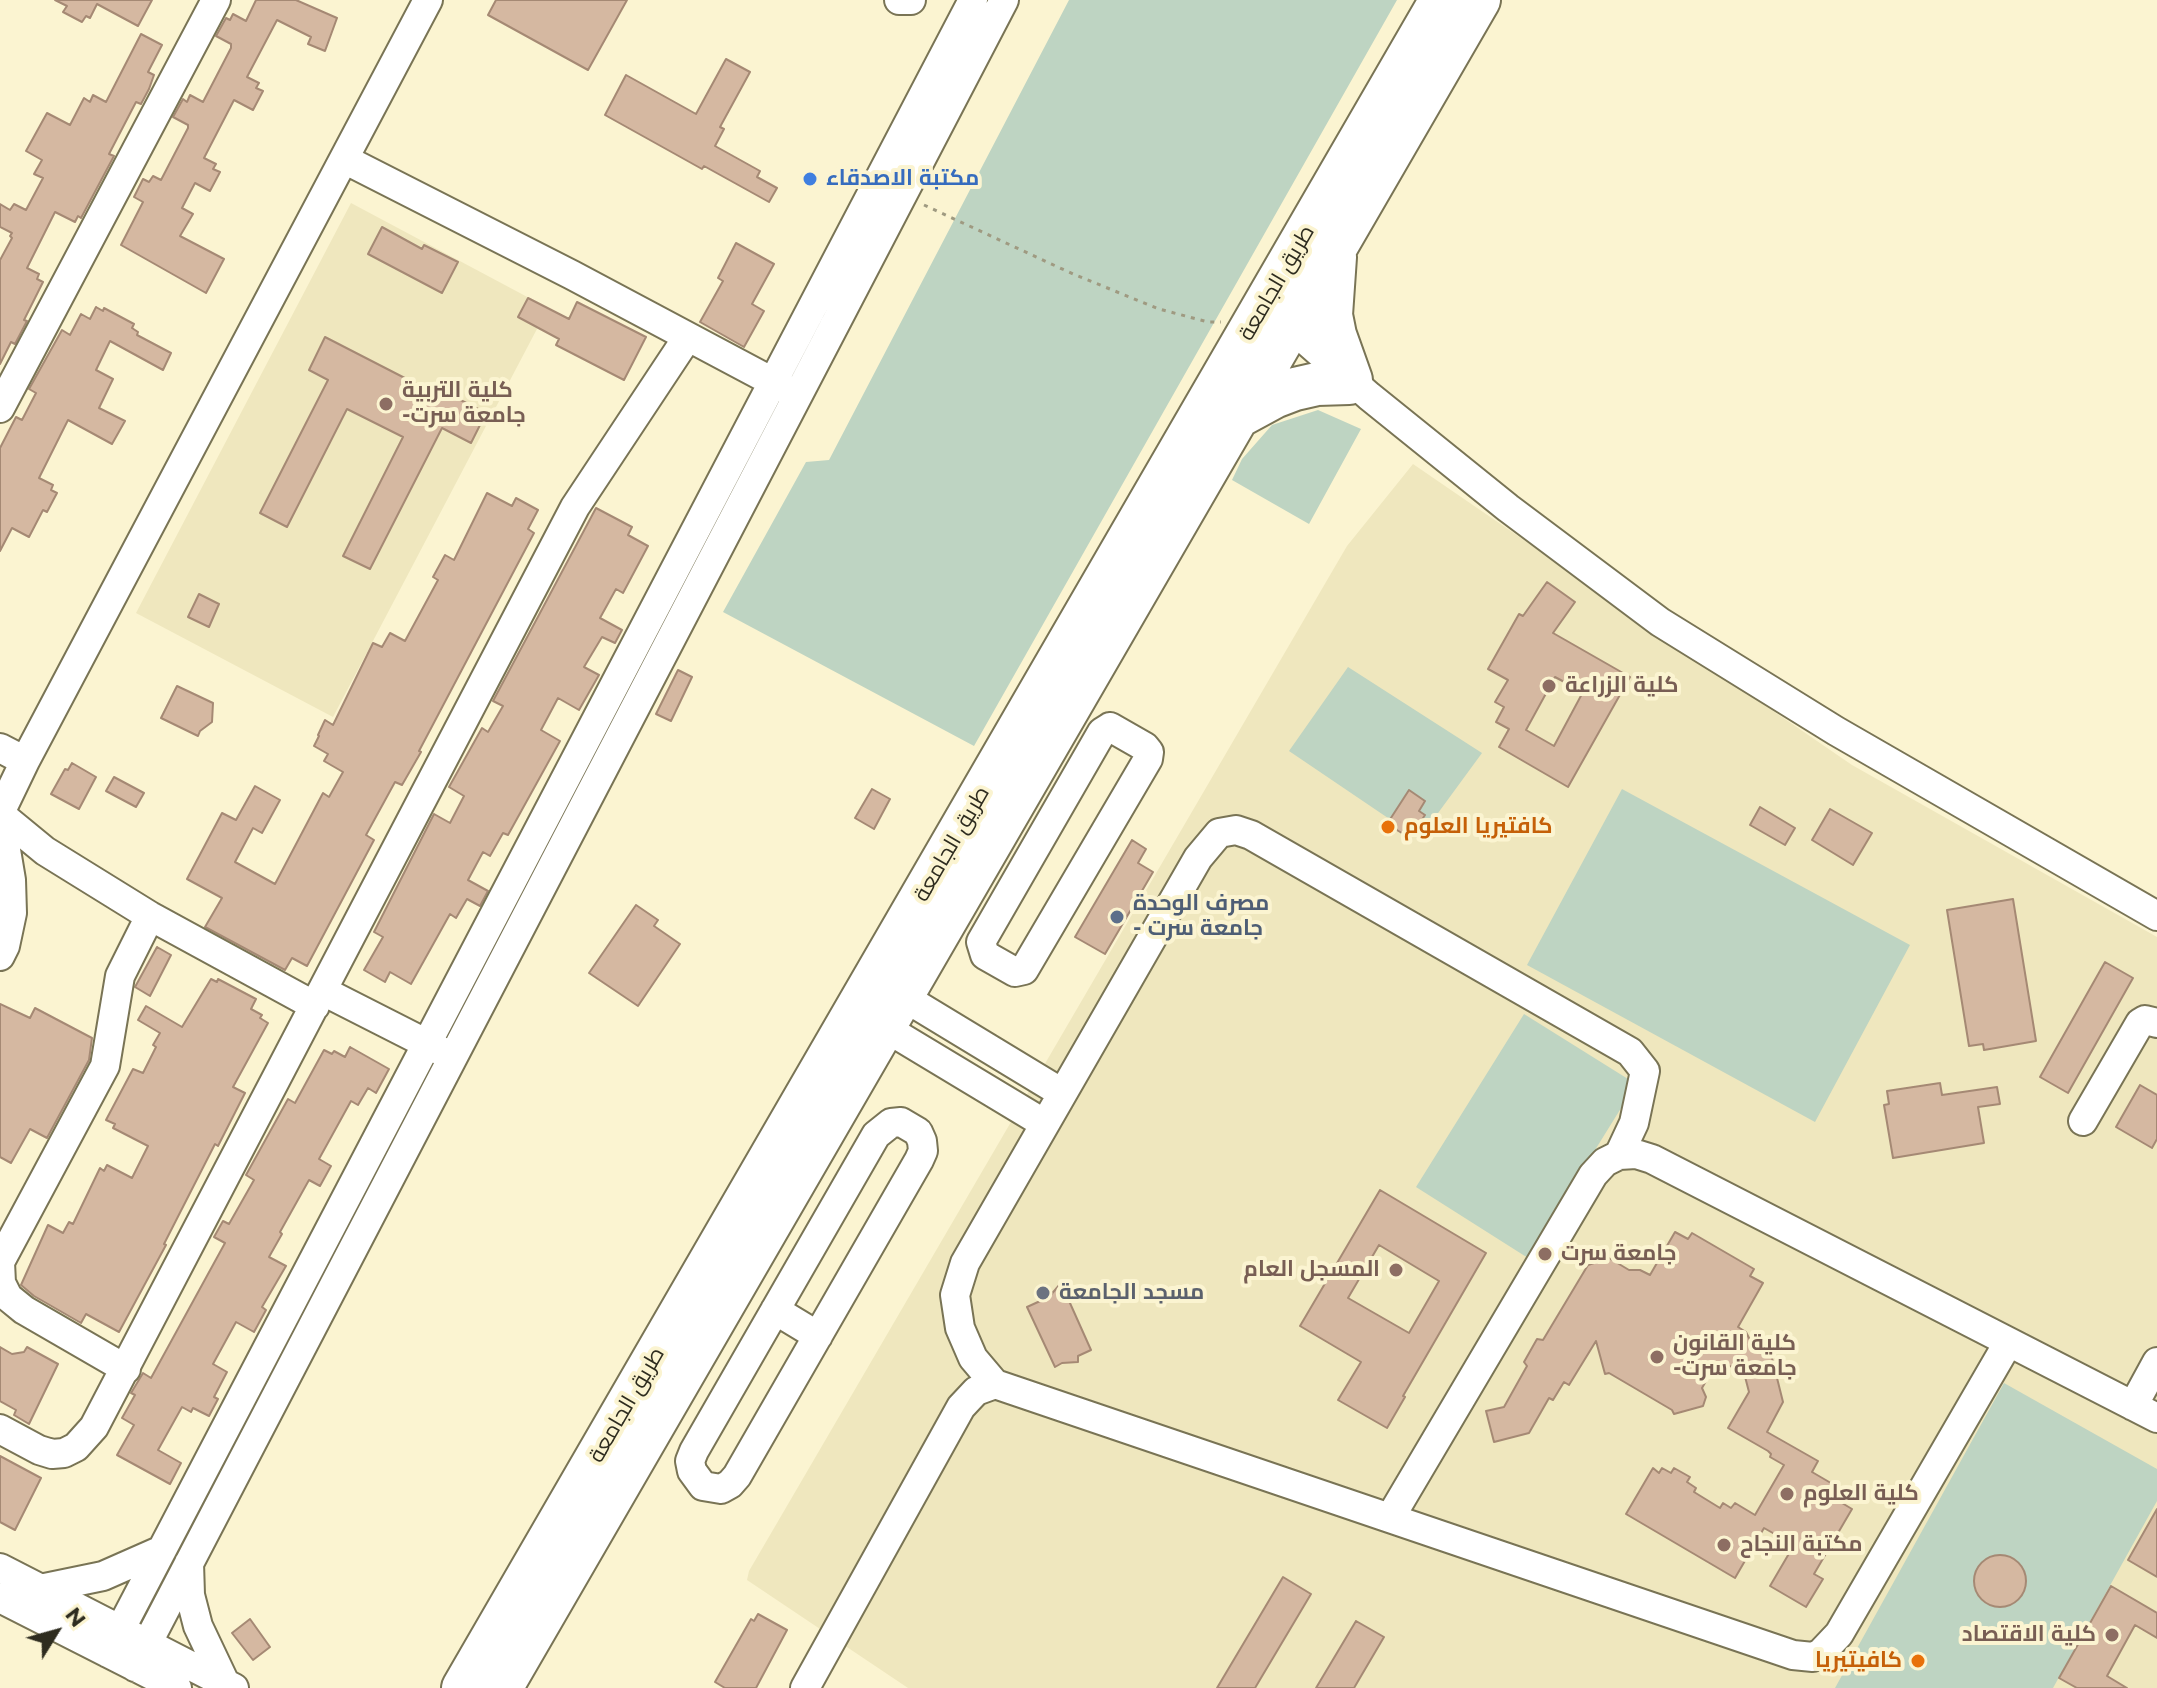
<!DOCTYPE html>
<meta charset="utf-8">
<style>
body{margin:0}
#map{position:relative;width:2157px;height:1688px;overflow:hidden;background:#fbf4d1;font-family:Montserrat,sans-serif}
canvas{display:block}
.north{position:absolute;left:16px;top:1592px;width:80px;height:80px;-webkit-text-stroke:6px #fbf4d1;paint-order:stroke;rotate:53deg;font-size:22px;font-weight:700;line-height:32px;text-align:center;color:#2e2c1f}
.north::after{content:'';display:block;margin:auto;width:28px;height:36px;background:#2e2c1f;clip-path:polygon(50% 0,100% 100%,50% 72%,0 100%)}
</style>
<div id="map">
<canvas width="2157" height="1688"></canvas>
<div class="north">N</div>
</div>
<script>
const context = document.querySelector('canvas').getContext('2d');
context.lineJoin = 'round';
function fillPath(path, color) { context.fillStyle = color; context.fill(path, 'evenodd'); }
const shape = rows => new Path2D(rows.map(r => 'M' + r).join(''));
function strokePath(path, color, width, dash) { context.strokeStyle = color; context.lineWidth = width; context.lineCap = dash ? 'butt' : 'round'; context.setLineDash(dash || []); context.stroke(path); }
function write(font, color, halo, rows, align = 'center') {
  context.font = font + ' Montserrat,Cairo,sans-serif'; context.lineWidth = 8; context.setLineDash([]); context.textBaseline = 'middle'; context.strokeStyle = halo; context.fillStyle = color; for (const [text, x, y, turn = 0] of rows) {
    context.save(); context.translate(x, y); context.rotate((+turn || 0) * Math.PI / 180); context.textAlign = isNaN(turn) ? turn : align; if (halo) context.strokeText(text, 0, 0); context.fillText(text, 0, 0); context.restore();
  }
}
fillPath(shape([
 [351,203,548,308,333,717,136,613],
 [1413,464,1852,765,2157,937,2157,1688,908,1688,747,1580,749,1571,1347,546]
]), '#efe7be');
fillPath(shape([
 [1069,0,1397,0,974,746,723,612,806,462,829,460],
 [1318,410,1361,429,1309,524,1232,480,1242,459,1272,425],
 [1348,667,1482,753,1419,839,1289,751],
 [1622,789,1910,945,1815,1122,1527,965],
 [1524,1014,1636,1084,1528,1258,1416,1187],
 [2004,1383,2157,1469,2157,1501,2053,1688,1835,1688]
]), '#bed4c2');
const building = shape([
 [55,0,152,0,138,26,97,4,90,18,86,16,82,22,63,12,67,6,55,0],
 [256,0,296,0,337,18,325,51,308,44,311,37,277,20,247,77,259,83,256,88,263,91,253,110,234,100,204,158,216,164,213,169,220,172,210,191,195,183,182,208,193,214,180,236,224,259,206,293,121,245,143,202,134,197,143,179,149,182,153,176,161,180,188,128,188,125,173,117,183,99,187,102,190,95,203,102,231,48,231,44,216,36,226,18,230,20,233,14,246,21,256,0],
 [496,0,627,0,588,70,488,15,496,0],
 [141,34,162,45,148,72,154,75,149,89,141,104,136,102,109,154,114,156,81,218,78,216,75,222,55,212,27,268,39,274,37,279,43,282,24,320,27,321,15,344,11,342,0,364,0,260,12,238,10,236,12,233,0,227,0,204,10,210,14,204,26,210,43,178,34,174,42,160,26,151,47,113,70,125,84,98,90,102,93,95,106,102,141,34],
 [726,59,750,72,720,127,724,129,715,146,760,171,757,177,777,188,769,202,704,166,702,169,605,115,626,75,696,114,726,59],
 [382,227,422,249,424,245,458,262,442,293,368,254,382,227],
 [736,243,774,264,752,304,764,311,744,347,700,322,723,281,718,278,736,243],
 [528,298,569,319,577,302,646,337,624,380,556,345,559,339,518,317,528,298],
 [96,307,103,311,104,308,134,324,132,328,138,332,137,335,171,353,163,370,110,341,96,370,113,379,99,408,125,421,112,444,68,420,39,478,53,485,51,490,57,493,47,512,43,510,29,537,12,528,0,551,0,448,16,417,22,420,36,393,29,389,62,330,70,335,81,314,90,319,96,307],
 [325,337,432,392,435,387,486,413,471,443,442,428,370,569,343,556,403,437,347,409,287,527,260,513,328,380,309,370,325,337],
 [487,493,512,506,516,498,538,510,528,529,534,533,419,751,421,752,402,785,395,782,366,835,374,840,307,966,292,958,285,970,205,927,222,898,187,879,222,813,236,820,255,786,280,800,262,833,253,828,235,862,275,884,323,793,329,797,343,772,324,761,328,754,314,746,319,736,318,735,325,720,333,725,373,643,382,647,390,633,405,641,438,580,433,577,445,555,454,560,487,493],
 [596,508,632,527,628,535,648,546,623,593,616,589,600,618,622,630,615,643,602,637,584,667,599,675,579,710,558,698,541,730,560,741,508,835,503,833,490,856,483,852,468,880,488,891,480,906,467,899,456,918,450,914,411,984,390,972,385,982,364,970,383,937,374,932,434,814,450,823,464,796,449,787,482,728,488,732,503,706,493,701,596,508],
 [1547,582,1575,602,1553,633,1630,677,1568,787,1499,747,1509,729,1496,722,1504,707,1495,702,1508,680,1488,669,1519,614,1523,616,1547,582],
 [1555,677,1583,692,1554,746,1526,730,1555,677],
 [199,594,219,604,209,627,188,617,199,594],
 [678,670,692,677,671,721,656,714,678,670],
 [177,686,213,703,212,722,200,731,198,736,161,718,177,686],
 [72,763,96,777,79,809,51,794,65,769,68,770,72,763],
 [114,777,144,793,136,807,106,791,114,777],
 [872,789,890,799,874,829,855,818,872,789],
 [1409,790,1425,801,1419,811,1425,815,1410,838,1387,824,1409,790],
 [1760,807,1795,828,1785,845,1750,825,1760,807],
 [1830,809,1872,833,1853,865,1812,840,1830,809],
 [1132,840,1146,849,1138,863,1153,872,1105,954,1075,937,1132,840],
 [2013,899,2036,1041,1984,1050,1983,1044,1969,1046,1947,910,2013,899],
 [636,905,658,920,654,926,680,944,638,1006,589,973,636,905],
 [157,947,171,955,150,996,135,987,157,947],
 [2105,962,2133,978,2068,1093,2040,1077,2105,962],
 [211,979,217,982,218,979,256,999,251,1009,262,1015,260,1018,268,1023,233,1087,245,1093,218,1146,215,1144,164,1244,166,1245,119,1332,86,1314,81,1323,34,1296,21,1285,48,1225,63,1233,69,1222,73,1224,100,1168,104,1171,107,1165,132,1178,148,1146,113,1128,115,1124,106,1120,133,1069,143,1073,156,1047,153,1045,160,1033,138,1020,146,1006,182,1027,211,979],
 [0,1004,30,1018,35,1008,92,1038,89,1060,47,1138,30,1129,11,1163,0,1157,0,1004],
 [350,1047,389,1069,376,1093,368,1088,358,1105,351,1101,319,1159,331,1166,320,1186,309,1180,280,1232,282,1234,269,1257,286,1266,262,1307,266,1310,254,1332,236,1322,213,1364,227,1372,214,1397,218,1399,209,1416,193,1408,191,1412,182,1407,158,1450,181,1463,170,1484,117,1455,134,1425,122,1418,135,1395,131,1393,143,1373,151,1378,225,1243,214,1237,223,1221,229,1224,254,1180,246,1175,288,1099,295,1103,324,1050,332,1054,334,1051,345,1057,350,1047],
 [1940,1083,1942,1095,1997,1087,2000,1104,1978,1107,1984,1143,1893,1158,1884,1105,1889,1104,1887,1091,1940,1083],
 [2140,1085,2157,1095,2157,1139,2152,1148,2116,1127,2140,1085],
 [1380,1190,1486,1253,1403,1396,1405,1397,1387,1428,1338,1400,1361,1362,1300,1326,1380,1190],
 [1379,1245,1439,1281,1409,1333,1348,1298,1379,1245],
 [1675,1232,1688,1239,1692,1233,1754,1269,1750,1276,1763,1283,1738,1327,1746,1332,1751,1342,1771,1354,1783,1402,1767,1432,1818,1461,1812,1472,1848,1493,1842,1503,1852,1509,1814,1574,1823,1579,1806,1607,1770,1586,1794,1545,1764,1528,1735,1578,1626,1514,1653,1468,1659,1473,1662,1468,1671,1473,1674,1468,1690,1477,1687,1482,1696,1488,1694,1492,1720,1508,1723,1503,1731,1508,1735,1503,1755,1515,1784,1465,1770,1457,1771,1454,1768,1451,1728,1428,1749,1392,1742,1365,1725,1367,1717,1362,1702,1388,1706,1397,1703,1406,1674,1414,1672,1410,1609,1373,1605,1374,1596,1341,1569,1385,1564,1382,1553,1400,1549,1398,1529,1433,1494,1442,1486,1411,1504,1407,1527,1366,1524,1362,1537,1339,1543,1340,1588,1265,1609,1258,1629,1270,1640,1270,1650,1275,1675,1232],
 [1061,1283,1091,1350,1078,1356,1078,1362,1062,1363,1055,1367,1027,1307,1049,1297,1061,1283],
 [0,1347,12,1354,24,1352,27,1347,58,1364,29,1424,14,1415,16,1410,0,1401,0,1347],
 [0,1456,41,1478,15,1530,0,1522,0,1456],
 [2157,1509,2157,1577,2128,1560,2157,1509],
 '1974 1581a26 26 0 1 1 52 0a26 26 0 1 1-52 0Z',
 [1283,1577,1311,1594,1255,1688,1217,1688,1283,1577],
 [2111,1586,2157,1613,2157,1638,2135,1625,2107,1676,2127,1688,2077,1688,2059,1678,2111,1586],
 [758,1614,787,1630,756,1688,725,1688,715,1682,751,1619,754,1621,758,1614],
 [250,1619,270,1647,253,1660,232,1633,250,1619],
 [1356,1621,1384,1637,1354,1688,1316,1688,1356,1621]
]);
fillPath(building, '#d5b8a1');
strokePath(building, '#a58974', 2);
const minor = shape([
 [899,0,911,0],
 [344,159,572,275,790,391],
 [1278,316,1369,396,1508,508,1660,622,1836,731,2157,916],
 [0,408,216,0],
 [1110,727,1145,747,1149,752,1148,759,1024,970,1015,972,985,955,981,942,1102,732,1110,727],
 [0,748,25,761],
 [0,813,25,761,428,0],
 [0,814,45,851,150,916,315,1006],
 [0,814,11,880,12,913,5,946,0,956],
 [323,991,445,1053],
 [902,996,1062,1093],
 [884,1027,1045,1124],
 [2083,1121,2140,1023,2145,1020,2157,1023],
 [901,1122,918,1132,922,1141,923,1151,919,1160,737,1476,730,1484,721,1489,703,1486,692,1471,690,1461,694,1451,876,1135,891,1123,901,1122],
 [775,1310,818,1336],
 [126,1369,24,1310,8,1297,1,1283,0,1262,105,1066,120,976,150,916],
 [995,1384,973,1358,960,1328,955,1295,965,1263,1198,858,1219,833,1236,830,1251,835,1630,1052,1645,1071,1634,1123,1619,1155],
 [2133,1406,2157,1362],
 [0,1429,39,1450,52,1454,64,1453,76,1447,94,1427,575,507,687,338],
 [1390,1518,1593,1175,1605,1162,1619,1155,1636,1154,1652,1159,2157,1418],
 [189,1563,190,1595,198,1626,225,1683],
 [0,1568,234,1688],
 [40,1589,103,1576,162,1550],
 [0,1598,177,1688],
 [108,1653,973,0],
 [135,1667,1004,0],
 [805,1688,961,1407,976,1391,995,1384,1793,1655,1813,1657,1821,1653,1839,1634,2008,1343]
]);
const highway = shape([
 [1335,257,1331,315,1335,335,1351,380],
 [1239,416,1274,397,1295,389,1317,384,1349,383],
 [463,1688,1441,0],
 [501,1688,1479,0]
]);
strokePath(minor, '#797455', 32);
strokePath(highway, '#797455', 46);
strokePath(shape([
 [924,205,1073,274,1159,309,1208,322,1221,322]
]), '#9f9a81', 3, [4, 6]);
strokePath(minor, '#fff', 28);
strokePath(highway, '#fff', 42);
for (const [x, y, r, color] of [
 [810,179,8,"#3f7fe0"],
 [386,404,8,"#8d6e63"],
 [1549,686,8,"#8d6e63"],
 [1388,827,8,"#e8710a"],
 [1117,917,8,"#5c6f8a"],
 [1545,1254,8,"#8d6e63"],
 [1396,1270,8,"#8d6e63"],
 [1043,1293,8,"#6b7280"],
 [1657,1357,8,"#8d6e63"],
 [1787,1494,8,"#8d6e63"],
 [1724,1545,8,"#8d6e63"],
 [2112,1635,8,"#8d6e63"],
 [1918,1661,8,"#e8710a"]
]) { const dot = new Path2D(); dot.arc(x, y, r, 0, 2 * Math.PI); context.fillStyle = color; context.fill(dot); strokePath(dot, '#fbf4d1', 3); }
write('bold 22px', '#366cbe', '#fbf4d1', [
 ["مكتبة الاصدقاء",826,179]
], 'left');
write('22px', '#2e2c1f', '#fbf4d1', [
 ["طريق الجامعة",1277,283,-60],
 ["طريق الجامعة",952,844,-60],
 ["طريق الجامعة",627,1405,-60]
]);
write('bold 22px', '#785e54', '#fbf4d1', [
 ["كلية التربية",402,391],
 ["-جامعة سرت",402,416],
 ["كلية الزراعة",1565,686],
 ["جامعة سرت",1561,1254],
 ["المسجل العام",1380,1270,"right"],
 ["كلية القانون",1673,1344],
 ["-جامعة سرت",1673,1369],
 ["كلية العلوم",1803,1494],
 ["مكتبة النجاح",1740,1545],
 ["كلية الاقتصاد",2096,1635,"right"]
], 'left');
write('bold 22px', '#c56008', '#fbf4d1', [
 ["كافتيريا العلوم",1404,827],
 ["كافيتيريا",1902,1661,"right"]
], 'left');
write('bold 22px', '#4e5e75', '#fbf4d1', [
 ["مصرف الوحدة",1133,904],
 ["- جامعة سرت",1133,929]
], 'left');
write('bold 22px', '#5b616d', '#fbf4d1', [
 ["مسجد الجامعة",1059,1293]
], 'left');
</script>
